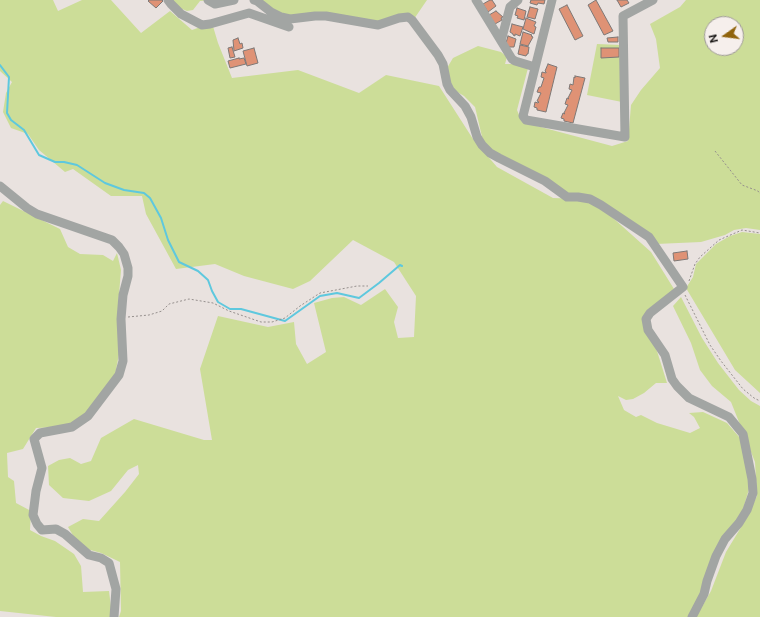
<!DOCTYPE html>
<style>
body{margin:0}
#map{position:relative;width:760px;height:617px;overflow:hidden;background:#e9e2df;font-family:"Public Sans",sans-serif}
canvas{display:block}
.north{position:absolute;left:704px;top:16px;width:40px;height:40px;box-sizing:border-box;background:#f6efec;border:1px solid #9e9997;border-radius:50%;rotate:256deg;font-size:11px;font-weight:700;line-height:16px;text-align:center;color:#1b1817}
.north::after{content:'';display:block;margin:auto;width:14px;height:18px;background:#90630c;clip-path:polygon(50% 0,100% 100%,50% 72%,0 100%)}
</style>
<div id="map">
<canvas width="760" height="617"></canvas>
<div class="north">N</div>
</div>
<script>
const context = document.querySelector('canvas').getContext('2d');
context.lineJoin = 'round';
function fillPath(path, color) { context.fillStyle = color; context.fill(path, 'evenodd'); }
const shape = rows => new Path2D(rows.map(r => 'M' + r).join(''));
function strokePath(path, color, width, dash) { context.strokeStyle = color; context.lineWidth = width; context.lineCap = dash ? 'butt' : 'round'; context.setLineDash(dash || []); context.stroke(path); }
fillPath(shape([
 [0,0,53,0,58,11,82,0,111,0,141,33,170,11,192,30,212,23,218,43,232,78,298,70,359,93,386,75,439,86,473,139,497,167,553,198,584,199,603,209,651,252,674,289,665,297,647,310,642,320,657,351,667,383,656,383,644,393,633,399,626,400,618,396,624,410,636,417,641,415,657,423,690,433,700,428,694,417,689,413,703,412,727,423,740,438,748,476,749,489,742,513,688,617,119,617,121,611,120,562,101,553,80,547,68,527,83,519,99,521,125,492,139,474,138,465,128,470,111,491,89,501,63,498,49,485,48,466,59,460,70,458,81,464,91,461,101,438,134,419,204,440,212,440,200,369,218,316,268,327,294,322,296,344,307,364,326,352,314,303,332,298,344,297,361,305,385,289,398,307,394,322,398,338,414,337,416,296,394,262,353,240,310,281,293,289,244,276,215,264,176,269,146,214,142,196,111,196,73,169,65,172,39,150,28,134,11,128,3,112,6,93,12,82,0,71],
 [172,0,217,0,200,1,193,10,187,11,175,6],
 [250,0,427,0,414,19,376,26,323,17,292,20],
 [686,0,760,0,760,230,746,228,734,230,725,235,701,242,656,244,593,197,568,194,491,150,483,141,475,107,464,96,454,90,449,82,447,68,453,58,478,46,501,52,507,57,505,64,512,64,528,68,517,110,522,122,612,146,628,141,631,105,641,90,660,68,656,39,650,24,680,7],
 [712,24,736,24,736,48,712,48],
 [597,44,621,45,622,102,587,95],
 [3,201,60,229,68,247,80,254,103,255,113,261,117,253,121,270,118,307,120,349,115,375,83,417,72,425,60,427,36,428,23,449,7,453,8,477,14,481,16,503,31,511,30,530,41,536,55,541,74,554,81,566,83,592,109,591,112,615,111,617,56,617,0,611,0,205],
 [742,232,760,234,760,393,735,370,686,288,693,277,696,264,716,244,730,236],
 [681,297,702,338,718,363,739,390,751,401,760,406,760,617,696,617,711,591,726,552,743,524,757,496,755,462,731,402,712,386,700,370,691,343,673,306]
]), '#ccdd98');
strokePath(shape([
 [0,65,9,77,7,113,11,120,24,130,39,155,55,162,64,162,77,165,105,183,124,190,144,193,150,198,161,218,168,240,179,262,198,271,208,280,212,291,218,302,230,309,241,309,285,321,320,296,337,293,359,298,379,283,400,265,402,266]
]), '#5ec8de', 2);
const building = shape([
 [149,0,162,0,163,1,156,8,148,1,149,0],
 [490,0,492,0,496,6,488,12,483,4,490,0],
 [531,0,545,0,544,4,538,3,537,5,530,3,531,0],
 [596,0,613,31,604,35,588,5,596,0],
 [617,0,627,0,629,3,621,7,617,0],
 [567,5,583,36,575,40,559,9,567,5],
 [530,7,538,9,535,19,527,17,530,7],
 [517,8,526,11,524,20,517,18,518,16,515,15,517,8],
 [496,11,503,17,501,18,502,20,495,24,489,15,496,11],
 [526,18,536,22,534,26,536,27,534,34,523,29,526,18],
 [512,24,523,27,520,36,515,34,515,36,513,35,513,34,510,32,512,24],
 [523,32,532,35,531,36,533,37,528,46,520,44,523,32],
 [508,36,516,39,514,47,508,47,506,43,508,36],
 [618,37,618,42,608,42,607,38,618,37],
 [238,38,240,44,242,43,243,48,234,51,233,40,238,38],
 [520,45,529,47,528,54,527,54,526,56,518,54,520,45],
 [232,47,235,57,230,58,228,48,232,47],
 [254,48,258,63,247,66,243,51,254,48],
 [601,48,619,48,619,57,601,58,601,48],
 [239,58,239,59,244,58,246,64,230,68,228,61,239,58],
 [548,64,557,67,546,112,537,110,537,108,534,107,535,102,538,103,539,102,537,101,541,93,537,92,539,87,541,87,544,78,541,77,542,72,546,73,546,72,545,71,548,64],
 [575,76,585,78,573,123,564,121,564,119,561,118,563,113,565,114,564,113,568,105,565,104,567,98,569,99,568,98,572,90,569,89,570,84,573,85,574,77,575,78,575,76],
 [687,251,688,259,674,261,673,253,687,251]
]);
fillPath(building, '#df9275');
strokePath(building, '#7e7876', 1);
strokePath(shape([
 [715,151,742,185,758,191,760,194],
 [689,281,695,264,700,257,719,240,742,230,760,233],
 [685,295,710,345,721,361,743,389,754,398,760,401],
 [128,317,149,315,162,311,169,304,189,299,213,303,229,311,261,322,272,322,285,318,300,306,320,293,357,286,368,286]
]), '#958f8d', 1, [2, 2]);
strokePath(shape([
 [168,0,171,4,181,14,202,25,210,24,249,13,289,27],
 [208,0,215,4,234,0],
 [254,0,257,1,271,12,281,17,290,19,315,16,326,16,378,25,399,18,408,17,412,20,438,55,443,64,447,84,450,90,465,106,471,117,477,137,482,145,490,153,499,158,545,181,567,197,578,197,590,199,601,205,649,237,683,287,650,313,646,319,648,330,665,355,672,379,677,386,689,398,729,417,743,434,752,479,753,493,747,510,739,523,725,539,716,556,707,581,704,594,692,617],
 [476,0,512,59,515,61,535,67],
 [552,0,523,116,526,120,625,137,623,16,653,0],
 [501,41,510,7,518,0],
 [0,186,27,208,37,214,112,240,119,247,124,254,128,268,128,276,123,295,121,319,123,361,119,375,88,416,72,427,40,433,34,439,42,468,36,491,33,515,37,524,42,530,56,529,65,534,89,555,101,558,109,563,116,589,114,617]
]), '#a2a5a3', 9);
</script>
